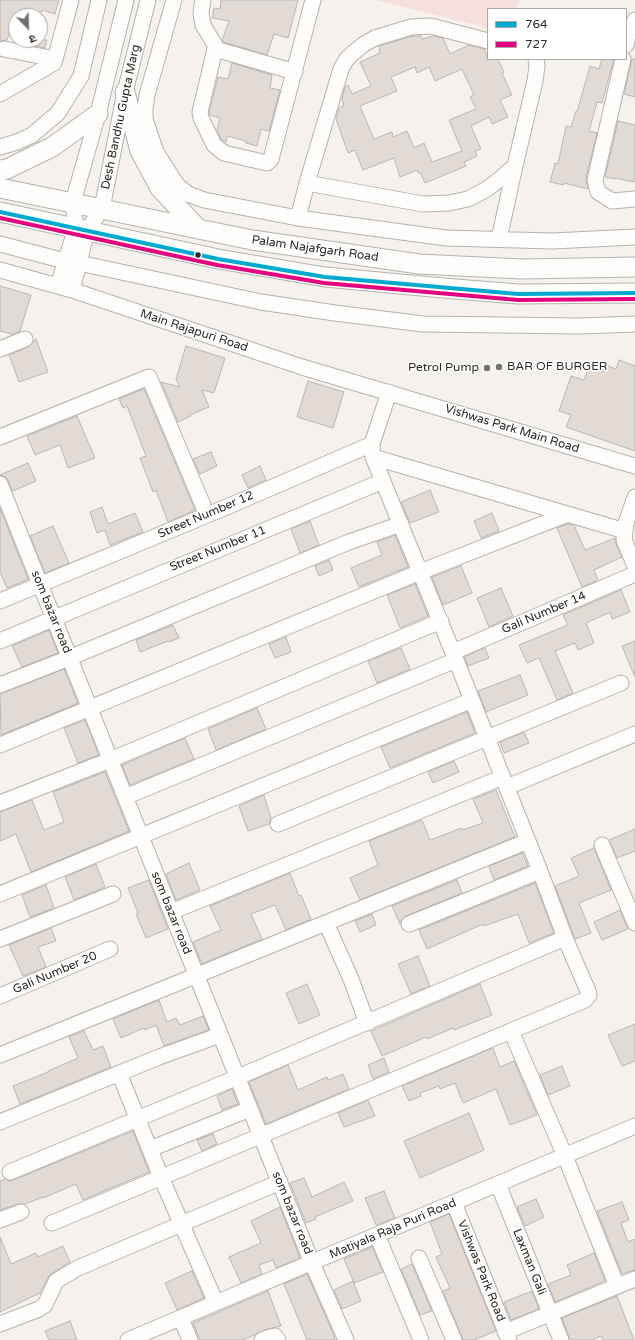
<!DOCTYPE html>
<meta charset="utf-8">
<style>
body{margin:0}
#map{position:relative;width:635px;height:1340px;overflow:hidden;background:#f5f2ee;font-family:"Varela Round","Noto Sans Devanagari",sans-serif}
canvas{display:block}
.legend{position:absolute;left:487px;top:8px;width:140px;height:52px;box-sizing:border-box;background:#fff;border:1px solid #aaa9a8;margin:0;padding:5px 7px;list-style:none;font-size:12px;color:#2a2825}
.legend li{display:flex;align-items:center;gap:8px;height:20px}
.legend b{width:20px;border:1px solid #aaa9a8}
.north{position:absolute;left:8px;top:8px;width:40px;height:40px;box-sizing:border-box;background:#fff;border:1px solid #aaa9a8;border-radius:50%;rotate:157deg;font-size:11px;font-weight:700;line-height:16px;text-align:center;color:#2a2825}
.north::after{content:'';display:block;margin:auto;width:14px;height:18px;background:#716f6b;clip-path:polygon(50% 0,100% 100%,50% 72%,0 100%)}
</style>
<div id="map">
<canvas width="635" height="1340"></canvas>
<ul class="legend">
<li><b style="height:5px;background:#00a9ce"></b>764</li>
<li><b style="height:5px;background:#e5007d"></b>727</li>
</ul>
<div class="north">उ</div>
</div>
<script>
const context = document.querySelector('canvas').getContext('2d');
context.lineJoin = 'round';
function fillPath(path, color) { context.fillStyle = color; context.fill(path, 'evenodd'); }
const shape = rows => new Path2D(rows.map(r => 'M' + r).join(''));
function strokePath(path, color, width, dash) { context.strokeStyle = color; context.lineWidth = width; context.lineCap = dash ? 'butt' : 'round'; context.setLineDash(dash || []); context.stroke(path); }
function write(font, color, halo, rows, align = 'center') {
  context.font = font + ' "Varela Round",sans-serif'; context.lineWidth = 3; context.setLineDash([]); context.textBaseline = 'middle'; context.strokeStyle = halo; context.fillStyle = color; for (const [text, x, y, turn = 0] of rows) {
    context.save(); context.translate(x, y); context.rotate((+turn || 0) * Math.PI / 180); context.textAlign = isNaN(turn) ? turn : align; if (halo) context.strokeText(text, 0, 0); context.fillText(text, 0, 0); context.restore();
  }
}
fillPath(shape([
 [376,0,519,0,516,9,488,9,488,28]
]), '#f6dfdc');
const building = shape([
 [0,0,59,0,55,14,42,10,40,16,16,16,16,34,10,32,7,40,0,41,0,0],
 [221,0,298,0,288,38,274,34,267,55,223,42,222,40,229,21,212,18,214,8,220,9,221,0],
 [413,36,421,36,422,39,433,36,443,38,450,54,469,45,484,49,488,59,498,59,504,72,502,73,512,95,500,100,508,117,492,124,489,117,471,126,481,149,475,151,477,156,464,162,466,166,425,183,420,172,418,173,417,170,400,177,394,158,363,170,355,150,348,153,336,119,339,108,344,106,342,99,345,87,348,85,352,94,371,86,360,62,380,53,379,46,413,36],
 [415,67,417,73,429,67,435,81,462,69,474,95,470,97,476,109,449,120,462,151,432,162,424,143,414,148,407,131,393,137,392,132,374,139,360,106,397,91,391,77,415,67],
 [31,40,47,40,45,48,30,45,31,40],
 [602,59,614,59,602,103,597,102,589,131,597,133,586,178,588,189,564,183,564,185,550,182,555,163,558,164,566,126,571,127,576,111,577,112,590,66,599,69,602,59],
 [632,59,635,59,635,97,624,94,632,59],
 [232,63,272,75,270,88,280,90,269,131,261,129,257,146,246,143,246,141,227,136,226,142,224,141,221,139,217,130,220,118,210,115,209,112,218,77,228,79,232,63],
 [618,121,635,125,635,182,633,181,633,182,615,178,615,179,605,177,618,121],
 [0,286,31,295,20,331,12,334,0,331,0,286],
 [36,339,48,372,19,382,9,355,28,347,36,339],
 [186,346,225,358,214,393,202,390,209,407,190,415,191,416,178,422,161,382,180,387,176,379,186,346],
 [619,360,635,366,635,451,566,427,571,415,559,411,571,376,584,380,589,367,603,372,605,365,616,369,619,360],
 [308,381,344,392,333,428,297,417,308,381],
 [144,389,195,510,168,522,156,490,153,492,140,458,146,456,127,406,123,408,119,399,144,389],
 [77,416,95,458,68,468,60,445,35,455,27,436,77,416],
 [211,452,217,466,200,474,193,459,211,452],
 [28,463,36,481,13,491,6,477,0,475,28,463],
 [260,466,266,480,248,488,242,475,260,466],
 [430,490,439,512,410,523,401,502,430,490],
 [102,507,108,524,135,513,143,532,110,545,105,530,97,533,90,512,102,507],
 [0,508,28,579,7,588,0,572,0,508],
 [492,513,499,531,481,538,474,521,492,513],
 [310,521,319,545,300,553,291,529,310,521],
 [568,524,574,525,585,550,615,538,616,544,622,557,594,570,598,580,582,587,557,528,568,524],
 [53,526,69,563,45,573,30,536,53,526],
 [395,535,408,567,359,587,351,568,382,555,377,542,395,535],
 [329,560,333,570,319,576,315,566,329,560],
 [461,566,472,593,443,605,432,577,461,566],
 [415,584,428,616,400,628,387,595,415,584],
 [501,588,513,616,489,627,477,598,501,588],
 [621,590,630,612,612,619,610,612,586,623,594,643,578,650,575,643,555,651,573,693,557,700,539,658,527,663,519,645,568,625,563,615,621,590],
 [173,625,179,638,169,642,168,641,140,652,136,640,173,625],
 [49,630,58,653,22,667,12,646,49,630],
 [286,637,291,652,275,658,269,644,286,637],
 [635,641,635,677,622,646,635,641],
 [401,648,410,669,377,683,368,661,401,648],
 [485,648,489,658,468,666,464,657,485,648],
 [64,669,78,703,1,735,0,694,64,669],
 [520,675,528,695,486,712,478,691,520,675],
 [257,708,266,729,216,750,208,729,257,708],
 [467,712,475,733,390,768,381,747,467,712],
 [85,720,99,755,78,763,64,728,85,720],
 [524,732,529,743,504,753,500,742,524,732],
 [185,738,194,759,130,785,122,765,185,738],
 [454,761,459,772,433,783,428,772,454,761],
 [105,772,129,831,31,872,16,834,0,841,0,812,32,800,44,830,64,822,53,792,105,772],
 [496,790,515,837,360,900,350,878,378,865,369,841,422,820,430,840,462,828,463,830,483,823,473,799,496,790],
 [264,795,271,818,269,824,248,831,239,806,264,795],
 [635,829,635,851,617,858,609,840,635,829],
 [594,848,611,890,579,903,591,933,575,939,555,886,579,876,571,858,594,848],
 [522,853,528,866,494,880,489,866,522,853],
 [189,863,200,890,176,900,166,874,189,863],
 [96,864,105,887,74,900,65,877,96,864],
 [290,873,299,896,301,895,311,919,286,930,275,905,251,914,262,939,202,964,193,942,221,930,210,906,290,873],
 [149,880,168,929,146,938,136,914,138,913,128,888,149,880],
 [457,880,462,893,406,916,402,919,400,924,392,906,457,880],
 [535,883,554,933,529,943,518,914,484,926,483,924,427,949,419,930,535,883],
 [46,885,54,908,30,917,22,895,46,885],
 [620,910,628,929,602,940,594,922,620,910],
 [372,914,376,925,360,932,355,921,372,914],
 [51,928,56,941,38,947,46,967,23,976,9,945,51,928],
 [418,956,430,986,411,994,398,964,418,956],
 [307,984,320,1015,299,1024,286,993,307,984],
 [480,984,492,1015,454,1030,453,1028,427,1039,426,1037,382,1056,371,1031,480,984],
 [159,1000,167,1022,176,1018,180,1025,203,1016,209,1030,164,1046,156,1025,145,1030,144,1028,121,1038,113,1019,159,1000],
 [635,1024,635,1061,622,1066,608,1035,635,1024],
 [84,1031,93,1050,103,1046,111,1067,20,1104,13,1086,48,1072,48,1071,78,1058,69,1037,84,1031],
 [493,1048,500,1067,514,1061,537,1115,510,1125,496,1089,463,1103,455,1083,440,1089,439,1086,420,1093,421,1096,409,1101,402,1086,493,1048],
 [384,1058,389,1072,373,1079,368,1065,384,1058],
 [288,1065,298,1090,327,1077,328,1080,343,1074,349,1089,266,1124,249,1082,288,1065],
 [562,1066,570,1086,548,1095,540,1075,562,1066],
 [232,1089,238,1104,222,1110,217,1096,232,1089],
 [368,1100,375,1116,344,1127,338,1113,368,1100],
 [469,1113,484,1150,420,1178,404,1141,469,1113],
 [133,1131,149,1172,83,1200,76,1184,43,1198,43,1197,25,1204,18,1204,0,1210,0,1181,5,1179,9,1181,13,1180,133,1131],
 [213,1134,217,1144,202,1151,197,1140,213,1134],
 [304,1178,312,1197,344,1182,353,1201,315,1217,316,1219,306,1223,290,1183,304,1178],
 [384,1191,395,1218,376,1225,365,1198,384,1191],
 [536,1199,544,1217,525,1226,517,1207,536,1199],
 [622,1202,629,1220,621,1223,628,1242,635,1239,635,1270,622,1274,597,1211,622,1202],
 [280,1207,300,1258,276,1268,273,1260,259,1265,262,1274,241,1283,229,1257,261,1243,251,1221,280,1207],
 [449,1214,496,1331,474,1340,463,1340,443,1291,450,1288,436,1257,442,1254,430,1222,449,1214],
 [0,1237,11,1264,36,1253,38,1257,63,1246,70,1262,51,1274,48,1277,40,1293,0,1312,0,1237],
 [372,1247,383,1272,354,1283,344,1259,372,1247],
 [594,1253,605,1281,555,1302,548,1284,571,1275,567,1265,594,1253],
 [412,1264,432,1311,420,1315,401,1269,412,1264],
 [192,1271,204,1298,177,1310,165,1283,192,1271],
 [307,1274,334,1335,335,1340,307,1340,284,1284,307,1274],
 [353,1281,361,1301,342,1309,334,1290,353,1281],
 [268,1291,281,1326,267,1329,243,1340,200,1340,193,1323,268,1291],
 [532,1291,539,1309,511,1320,504,1302,532,1291],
 [617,1296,634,1340,603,1340,601,1336,592,1340,570,1340,562,1318,617,1296],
 [70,1321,77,1340,49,1340,45,1331,70,1321]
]);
fillPath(building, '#e2dad5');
strokePath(building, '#b9b6b4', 1);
const minor = shape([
 [174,0,147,95,145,108,145,119,156,152,173,179,178,186,188,194,204,200,298,218,446,238,552,241,635,237],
 [203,0,201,13,203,25,215,45,215,49,200,112,201,118,214,145,224,153,267,163,271,159,313,0],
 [626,45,628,35,635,20],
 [4,49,55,59],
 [215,49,295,72],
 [623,59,595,180,598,192,612,201,635,199],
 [0,94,54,63,71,0],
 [0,147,17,142,32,135,58,113,81,76,99,0],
 [307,183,423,204,449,203,468,199,487,189,500,179,515,166,535,81,537,66,536,59],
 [298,218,307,183,341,69,346,60,352,54,364,44,375,38,411,27,431,26,488,41],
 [499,239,515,166],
 [0,244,65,261],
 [79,263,261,302,335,313,423,324,581,326,635,324],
 [0,270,72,290,302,367,635,466],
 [58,286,76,228,73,202,98,114,126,0],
 [72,290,87,231,102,208,125,92,148,0],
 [0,349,25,339],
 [0,437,149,377,207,515],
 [373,457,625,531],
 [0,484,250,1109,312,1263,346,1340],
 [635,497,626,523,624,540,635,566],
 [0,601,229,506,372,444],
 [0,641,383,481],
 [453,652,635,574],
 [0,685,69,658,349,542,401,524],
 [0,745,420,572,568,514],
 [507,787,635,734],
 [125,797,456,660],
 [0,803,110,760,441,621],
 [278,824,621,683],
 [602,845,635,923],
 [0,894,472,700],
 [171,912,503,777],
 [326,923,351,979,367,1023],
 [409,924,540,871],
 [0,939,113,894],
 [0,996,110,949],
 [511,1031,565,1156,617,1286],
 [0,1055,528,841],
 [119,1073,161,1177,216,1303],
 [0,1122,159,1057,220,1035],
 [150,1149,250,1109],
 [10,1172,238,1077,565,938],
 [498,1184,561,1340],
 [454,1203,509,1340],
 [0,1220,21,1212],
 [52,1223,585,1000,589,995,588,991,565,938,540,871,456,660,373,457,372,444,389,392],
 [377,1235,421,1340],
 [419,1258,454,1340],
 [181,1318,190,1340],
 [0,1324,39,1309,45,1305,56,1281,78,1268,280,1182],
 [505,1332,635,1279],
 [128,1340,635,1126],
 [262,1340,270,1337,275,1336,278,1340]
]);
const major = shape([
 [125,92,140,151,160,188,197,228],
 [0,170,7,169,52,147,98,114],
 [0,188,252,240,419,264,522,269,635,267],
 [0,212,218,259,325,277,443,288,518,294,635,293]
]);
strokePath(minor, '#b4b2af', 17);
strokePath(major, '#b4b2af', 21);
strokePath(minor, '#fefdfc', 15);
strokePath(major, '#fefdfc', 19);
strokePath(shape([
 [0,212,218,259,325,277,518,294,635,293]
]), '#00a9ce', 4);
strokePath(shape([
 [0,218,217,265,324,283,518,300,635,299]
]), '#e5007d', 4);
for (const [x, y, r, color] of [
 [198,255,3.5,"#2a2825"],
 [499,367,4,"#716f6b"],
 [487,368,4,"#716f6b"]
]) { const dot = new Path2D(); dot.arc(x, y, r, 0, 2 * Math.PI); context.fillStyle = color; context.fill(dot); strokePath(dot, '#fff', 1.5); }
write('12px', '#2a2825', '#fff', [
 ["Desh Bandhu Gupta Marg",121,117,-78],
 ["Palam Najafgarh Road",315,249,8],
 ["Main Rajapuri Road",194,331,18],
 ["Vishwas Park Main Road",512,429,17],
 ["Street Number 12",206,515,-23],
 ["Street Number 11",218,549,-22],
 ["som bazar road",51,612,68],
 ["Gali Number 14",544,613,-23],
 ["som bazar road",171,913,68],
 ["Gali Number 20",55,973,-23],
 ["som bazar road",292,1213,68],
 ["Matiyala Raja Puri Road",393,1229,-23],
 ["Laxman Gali",529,1262,68],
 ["Vishwas Park Road",481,1271,68]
]);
write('12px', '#2a2825', '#fff', [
 ["BAR OF BURGER",507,367],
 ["Petrol Pump",479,368,"right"]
], 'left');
</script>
